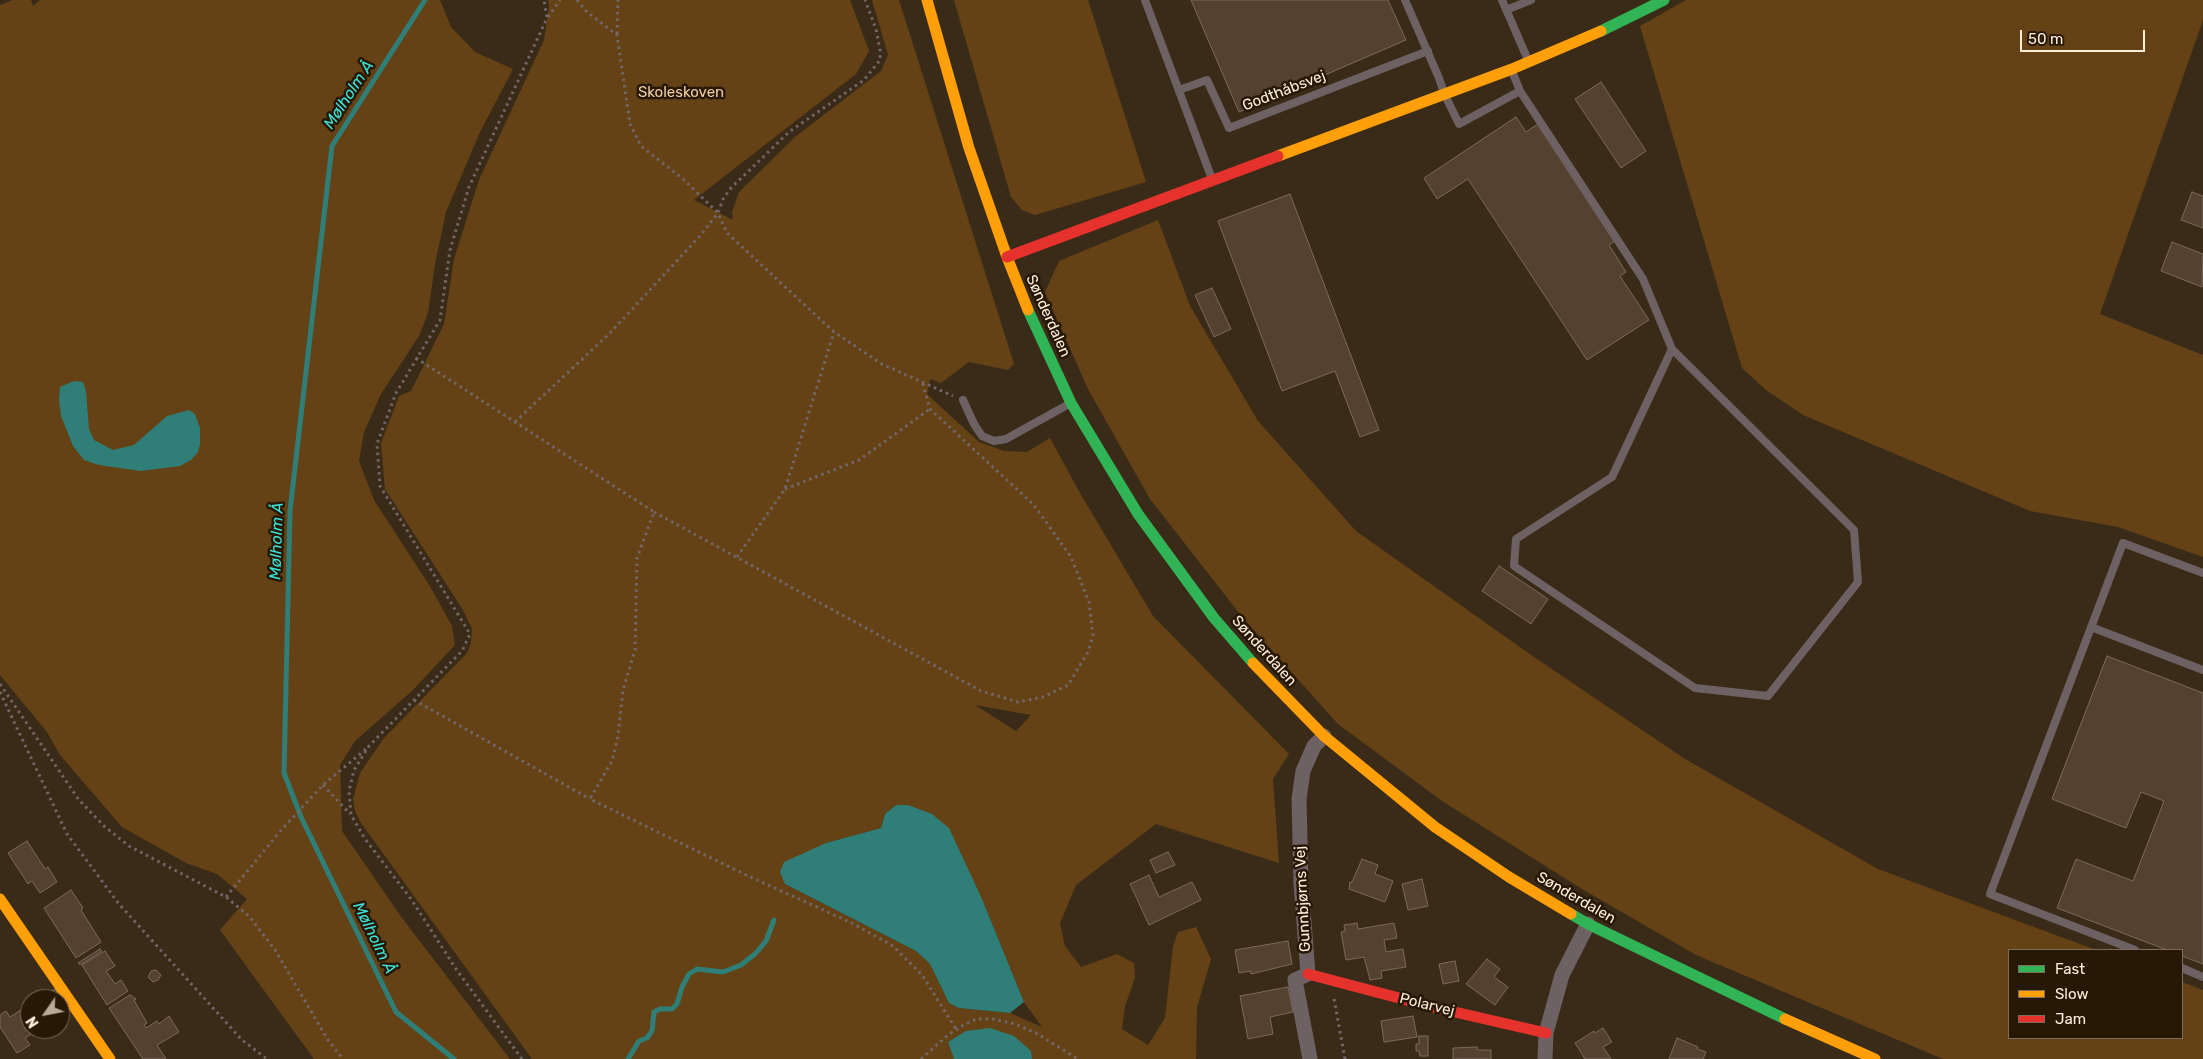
<!DOCTYPE html>
<meta charset="utf-8">
<style>
body{margin:0}
#map{position:relative;width:2203px;height:1059px;overflow:hidden;background:#3a2b18;font-family:Rubik,sans-serif}
canvas{display:block}
.legend{position:absolute;left:2008px;top:949px;width:175px;height:90px;box-sizing:border-box;background:#271806;border:1px solid #7d6d5b;margin:0;padding:6px 9px;list-style:none;font-size:15px;color:#feeddb}
.legend li{display:flex;align-items:center;gap:10px;height:25px}
.legend b{width:25px;border:1px solid #7d6d5b}
.north{position:absolute;left:20px;top:989px;width:50px;height:50px;box-sizing:border-box;background:#271806;border:1px solid #7d6d5b;border-radius:50%;rotate:237deg;font-size:14px;font-weight:700;line-height:20px;text-align:center;color:#feeddb}
.north::after{content:'';display:block;margin:auto;width:18px;height:22px;background:#b9a997;clip-path:polygon(50% 0,100% 100%,50% 72%,0 100%)}
.scale{position:absolute;left:2020px;top:30px;width:125px;height:22px;box-sizing:border-box;border:2px solid #feeddb;border-top:0;padding-left:6px;font-size:15px;line-height:18px;white-space:nowrap;color:#feeddb;-webkit-text-stroke:4px #271806;paint-order:stroke}
</style>
<div id="map">
<canvas width="2203" height="1059"></canvas>
<ul class="legend">
<li><b style="height:6px;background:#30b455"></b>Fast</li>
<li><b style="height:6px;background:#ff9f0a"></b>Slow</li>
<li><b style="height:6px;background:#e5322d"></b>Jam</li>
</ul>
<div class="north">N</div>
<div class="scale">50 m</div>
</div>
<script>
const context = document.querySelector('canvas').getContext('2d');
context.lineJoin = 'round';
function fillPath(path, color) { context.fillStyle = color; context.fill(path, 'evenodd'); }
const shape = rows => new Path2D(rows.map(r => 'M' + r).join(''));
function strokePath(path, color, width, dash) { context.strokeStyle = color; context.lineWidth = width; context.lineCap = dash ? 'butt' : 'round'; context.setLineDash(dash || []); context.stroke(path); }
function write(font, color, halo, rows, align = 'center') {
  context.font = font + ' Rubik,sans-serif'; context.lineWidth = 5; context.setLineDash([]); context.textBaseline = 'middle'; context.strokeStyle = halo; context.fillStyle = color; for (const [text, x, y, turn = 0] of rows) {
    context.save(); context.translate(x, y); context.rotate((+turn || 0) * Math.PI / 180); context.textAlign = isNaN(turn) ? turn : align; if (halo) context.strokeText(text, 0, 0); context.fillText(text, 0, 0); context.restore();
  }
}
fillPath(shape([
 [13,0,31,0,33,6,40,0,440,0,451,27,475,52,513,69,480,132,446,212,435,264,428,313,419,336,381,394,364,432,359,461,374,500,431,588,452,626,455,645,413,690,355,741,340,765,342,831,402,918,510,1059,314,1059,220,930,247,899,217,874,186,863,122,827,60,755,47,732,0,675,0,5],
 [548,0,850,0,869,51,856,74,694,200,733,220,732,212,739,192,795,137,881,71,888,55,872,0,899,0,1014,364,1008,370,969,362,941,383,930,379,927,394,979,442,1004,451,1027,452,1050,438,1080,493,1153,616,1289,754,1273,779,1279,863,1156,824,1076,885,1060,923,1065,946,1081,967,1117,954,1134,963,1135,978,1125,1006,1122,1029,1148,1045,1165,1018,1173,946,1178,932,1196,927,1211,959,1197,1007,1196,1059,1032,1059,1031,1051,949,1042,954,1059,532,1059,361,823,355,811,353,799,360,773,384,738,467,653,471,643,472,629,463,610,385,489,381,443,399,396,411,391,444,324,454,259,479,180,544,40,549,7],
 [975,705,1031,715,1016,731],
 [896,805,982,899,1024,1002,1042,1027,1010,1013,959,1008,949,1003,930,964,916,951,785,884,826,843,881,828,885,814],
 [954,0,1088,0,1146,182,1035,215,1022,210,1011,197],
 [1686,0,2203,0,2203,20,2100,314,2203,355,2203,557,2118,527,2030,511,1803,415,1766,390,1742,368,1640,26],
 [1158,220,1190,306,1258,421,1356,531,1534,657,1685,759,1878,869,2096,950,2009,950,2009,1038,2182,1038,2182,982,2203,990,2203,1059,1943,1059,1696,955,1582,889,1442,801,1338,724,1243,618,1150,499,1088,389,1045,292,1059,261]
]), '#654215');
fillPath(shape([
 [74,381,83,382,86,391,89,429,94,440,113,450,134,445,167,416,189,410,195,414,200,428,200,444,198,452,191,460,180,466,141,471,99,465,84,460,73,446,61,416,59,400,60,387],
 [896,805,908,805,932,814,949,828,982,899,1024,1002,1010,1013,959,1008,949,1003,930,964,916,951,785,884,780,872,784,862,826,843,881,828,885,814],
 [990,1028,1014,1036,1031,1051,1032,1059,954,1059,948,1042,966,1031]
]), '#2f7e77');
strokePath(shape([
 [425,0,332,146,290,511,284,773,301,817,396,1012,454,1059],
 [628,1059,639,1041,647,1038,652,1031,654,1012,660,1009,672,1009,677,1004,682,987,689,974,697,969,723,972,741,965,755,954,766,941,774,920]
]), '#2f7e77', 5);
const building = shape([
 [1191,0,1388,0,1406,40,1239,112,1191,0],
 [1601,82,1646,151,1621,168,1575,99,1601,82],
 [1516,117,1526,132,1538,124,1615,241,1609,245,1626,272,1620,276,1649,320,1587,360,1468,179,1437,199,1424,178,1516,117],
 [2192,192,2203,196,2203,228,2181,220,2192,192],
 [1290,194,1379,430,1360,437,1335,371,1282,391,1218,221,1290,194],
 [2172,242,2203,254,2202,287,2161,271,2172,242],
 [1212,288,1231,329,1214,337,1195,295,1212,288],
 [1499,566,1548,599,1531,624,1482,591,1499,566],
 [2107,656,2203,693,2203,964,2182,956,2182,950,2167,950,2057,908,2076,859,2133,881,2164,801,2141,792,2126,828,2052,799,2107,656],
 [27,841,45,869,48,867,57,882,40,893,32,881,28,884,8,853,27,841],
 [1168,852,1175,865,1156,873,1150,860,1168,852],
 [1362,859,1378,865,1375,874,1393,881,1385,902,1349,889,1350,882,1352,882,1362,859],
 [1149,875,1159,897,1192,882,1201,900,1149,925,1130,884,1149,875],
 [1422,879,1428,906,1408,910,1402,884,1422,879],
 [71,890,83,908,81,910,101,942,76,958,44,908,71,890],
 [1357,923,1358,929,1394,923,1397,938,1384,940,1386,952,1403,949,1406,967,1381,971,1382,978,1370,980,1364,957,1346,960,1341,932,1345,931,1344,925,1357,923],
 [1288,941,1292,964,1251,974,1251,971,1239,973,1235,950,1288,941],
 [100,949,102,951,80,965,78,963,100,949],
 [105,951,115,966,106,971,115,984,121,980,128,991,107,1005,82,965,105,951],
 [1487,959,1500,969,1494,977,1508,987,1495,1005,1466,984,1487,959],
 [1455,961,1459,981,1443,984,1439,964,1455,961],
 [156,970,161,975,158,980,153,982,148,977,151,971,156,970],
 [1288,987,1293,1012,1270,1017,1273,1034,1248,1039,1240,996,1288,987],
 [55,989,68,1011,60,1016,60,999,45,999,43,996,55,989],
 [130,995,136,999,134,1000,147,1023,144,1025,146,1028,157,1021,159,1024,169,1016,179,1032,157,1045,166,1059,143,1059,109,1008,130,995],
 [30,1004,30,1029,39,1029,25,1038,30,1045,17,1053,0,1027,0,1015,6,1011,10,1017,30,1004],
 [1413,1016,1417,1037,1384,1042,1381,1021,1413,1016],
 [1603,1028,1612,1042,1603,1047,1611,1059,1585,1059,1575,1043,1594,1031,1595,1033,1603,1028],
 [1419,1036,1428,1036,1428,1056,1420,1056,1419,1051,1416,1051,1416,1044,1419,1044,1419,1036],
 [1677,1038,1698,1047,1697,1049,1706,1052,1703,1059,1669,1059,1677,1038],
 [1477,1047,1477,1050,1491,1050,1491,1059,1453,1059,1453,1048,1477,1047]
]);
fillPath(building, '#554130');
strokePath(building, '#7b6a5c', 1);
strokePath(shape([
 [577,0,587,12,617,35,630,124,641,146,683,179,718,213,727,233,834,332,882,364,953,396],
 [548,17,560,0],
 [617,34,618,0],
 [416,358,654,512,637,558,635,650,623,690,618,736,612,761,590,799,746,875,852,923,893,946,922,975,956,1029],
 [515,422,610,333,700,236,718,213,723,199,731,188,789,132,864,80,880,60,880,50,876,29,865,0],
 [785,489,859,460,930,409],
 [654,512,981,691,1018,702,1043,697,1068,685,1088,652,1093,635,1089,602,1071,557,1034,505,930,409,922,381],
 [737,557,785,489,834,332],
 [0,684,79,800,104,826,129,846,226,897,249,916,275,950,328,1040,343,1059],
 [0,692,67,834,119,904,242,1040,267,1059],
 [414,700,590,799],
 [323,785,350,814],
 [226,897,282,829,323,785,366,749],
 [1334,999,1345,1059],
 [522,1059,456,969,411,899,365,839,351,815,349,791,354,770,369,746,462,651,470,634,380,486,377,444,396,393,440,320,450,250,469,187,547,18,544,0],
 [921,1059,948,1035,965,1024,977,1019,993,1019,1015,1024,1036,1033,1078,1059]
]), '#716767', 3, [2.5, 4]);
strokePath(shape([
 [1145,0,1212,179],
 [1405,0,1439,78,1444,93,1459,124,1520,91],
 [1502,0,1528,60],
 [1506,10,1531,0],
 [1512,71,1520,91,1643,279,1672,349,1854,530,1858,582,1768,696,1695,688,1514,566,1516,539,1612,477,1672,349],
 [1179,90,1207,80,1229,128,1428,51],
 [963,400,974,424,982,436,994,441,1006,439,1069,404],
 [2091,627,2203,670],
 [2135,950,1990,894,2123,543,2203,573],
 [2182,968,2203,977]
]), '#6d6164', 8);
strokePath(shape([
 [1310,1059,1295,980,1308,974,1301,883,1299,799,1303,771,1314,746,1324,736],
 [1545,1059,1546,1033,1562,975,1588,924]
]), '#6d6164', 15);
strokePath(shape([
 [1601,31,1664,0],
 [1028,310,1071,403,1138,514,1214,618,1253,663],
 [1571,914,1588,924,1785,1019]
]), '#30b455', 11);
strokePath(shape([
 [927,0,969,148,1007,257,1028,310],
 [1278,156,1512,69,1601,31],
 [1253,663,1324,736,1435,827,1509,877,1571,914],
 [0,899,110,1059],
 [1785,1019,1875,1059]
]), '#ff9f0a', 11);
strokePath(shape([
 [1007,257,1278,156],
 [1308,974,1433,1007,1546,1033]
]), '#e5322d', 11);
write('15px', '#feeddb', '#271806', [
 ["Godthåbsvej",1284,91,-21],
 ["Sønderdalen",1048,316,66],
 ["Sønderdalen",1264,651,48],
 ["Sønderdalen",1576,898,30],
 ["Gunnbjørns Vej",1303,899,-93],
 ["Polarvej",1427,1005,14]
]);
write('15px', '#f1cda5', '#271806', [
 ["Skoleskoven",681,93]
]);
write('italic 16px', '#3be5db', '#271806', [
 ["Mølholm Å",349,95,-57],
 ["Mølholm Å",277,541,-88],
 ["Mølholm Å",374,938,64]
]);
</script>
